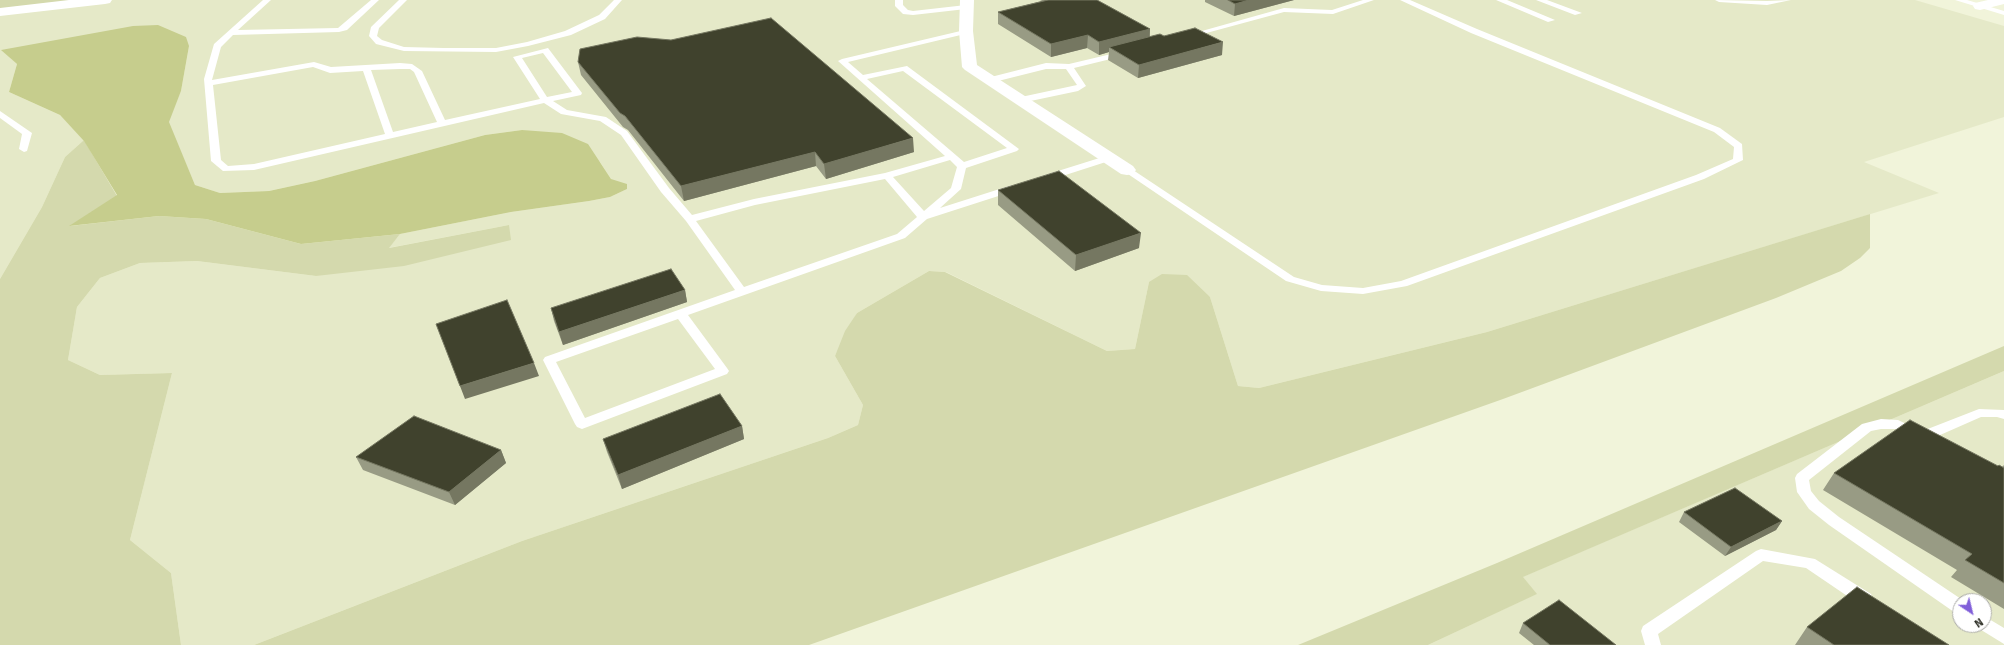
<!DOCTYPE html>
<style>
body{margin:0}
#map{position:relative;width:2004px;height:645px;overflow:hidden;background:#f1f4da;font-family:Signika,sans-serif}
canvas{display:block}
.north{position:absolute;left:1952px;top:593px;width:40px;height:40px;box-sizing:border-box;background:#fff;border:1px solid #aaaaa7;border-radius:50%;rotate:145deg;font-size:11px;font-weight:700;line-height:16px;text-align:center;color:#2a2b22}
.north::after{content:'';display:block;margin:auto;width:14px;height:18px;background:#815fd9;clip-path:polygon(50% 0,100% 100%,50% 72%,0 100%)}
</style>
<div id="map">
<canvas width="2004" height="645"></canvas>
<div class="north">N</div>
</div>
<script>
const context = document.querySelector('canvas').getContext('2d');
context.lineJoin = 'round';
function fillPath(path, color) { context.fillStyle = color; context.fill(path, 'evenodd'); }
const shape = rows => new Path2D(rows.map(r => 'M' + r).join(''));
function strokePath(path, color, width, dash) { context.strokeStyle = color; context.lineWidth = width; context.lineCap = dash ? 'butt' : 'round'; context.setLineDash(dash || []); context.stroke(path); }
fillPath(shape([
 [78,0,1915,0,2004,26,2004,117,1864,162,1939,193,1487,332,1259,388,1238,386,1210,297,1149,282,1135,349,1107,351,946,272,929,271,857,313,835,356,863,405,858,425,828,438,522,541,254,645,181,645,171,573,130,540,172,373,100,375,68,360,77,307,100,278,140,263,197,261,316,276,509,225,388,248,400,234,511,212,589,201,610,197,627,189,611,179,600,162,522,130,485,135,315,181,269,191,220,193,195,185,168,122,181,91,189,46,2,50,17,64,9,92,60,115,84,140,65,157,42,207,0,279,0,9],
 [2004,371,2004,645,1428,645,1536,594,1522,577],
 [1960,601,1984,601,1984,625,1960,625]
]), '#e5e9c8');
fillPath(shape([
 [0,0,78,0,0,9],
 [84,140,117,196,70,226,159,216,206,219,301,244,400,234,389,248,509,225,511,240,404,266,316,276,197,261,140,263,100,278,77,307,68,360,100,375,172,373,130,540,171,573,181,645,0,645,0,279,42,207,65,157],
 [1870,214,1870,248,1860,258,1841,271,1776,298,1503,399,809,645,254,645,522,541,828,438,858,425,863,405,835,356,845,331,857,313,929,271,945,272,1107,351,1135,349,1149,282,1162,274,1187,275,1210,297,1238,386,1259,388,1487,332],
 [2004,346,2004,371,1523,577,1537,594,1428,645,1298,645,1497,563]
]), '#d4d9ad');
fillPath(shape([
 [158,25,186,37,189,46,181,91,169,122,195,185,220,193,269,191,315,181,485,135,522,130,562,133,588,144,611,179,627,184,627,189,610,197,589,201,511,212,400,234,301,244,206,219,159,216,69,226,117,195,84,141,60,115,9,92,17,64,1,50,133,26]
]), '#c6cd8d');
fillPath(shape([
 [263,0,271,0,238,30,338,28,371,0,379,0,347,30,339,32,233,35,221,47,212,80,314,62,331,67,400,63,412,64,422,71,445,120,540,99,513,57,548,48,582,93,581,95,553,101,567,110,606,117,627,131,669,188,692,215,754,199,885,173,945,156,838,61,842,59,969,29,969,33,848,62,863,75,907,66,1019,149,1017,151,966,168,961,189,940,208,1009,186,1013,185,1018,188,1017,190,927,219,905,238,688,315,727,368,729,371,727,374,582,429,577,427,575,424,543,360,545,357,735,290,686,221,661,192,621,135,600,121,561,114,544,103,254,170,223,171,211,161,204,79,214,44,263,0],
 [543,53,572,92,547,97,522,58,543,53],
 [313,67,330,73,363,71,385,134,254,164,228,166,221,160,213,85,313,67],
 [400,69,410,69,414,72,437,122,393,132,371,70,400,69],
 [903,71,1007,148,964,162,867,79,903,71],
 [950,160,957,167,951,188,924,211,893,177,950,160],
 [885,179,917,217,897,234,744,287,696,221,755,205,885,179],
 [678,319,715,369,585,418,556,362,678,319],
 [399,0,407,0,379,28,377,36,382,40,404,47,444,48,496,48,527,42,565,31,599,15,614,0,622,0,605,19,571,35,528,46,496,52,404,51,376,44,369,36,371,27,399,0],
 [895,0,903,0,903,5,908,10,913,11,966,5,970,7,966,9,913,15,903,14,895,6,895,0],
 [1363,0,1374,0,1333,14,1284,12,1188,38,1184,36,1284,8,1332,10,1363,0],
 [1400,0,1410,0,1477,29,1720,128,1742,144,1743,160,1704,179,1407,286,1363,294,1321,291,1286,281,1122,170,1124,168,1130,168,1294,277,1322,285,1363,288,1401,281,1696,175,1733,159,1734,147,1714,132,1471,33,1400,0],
 [1496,0,1507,0,1555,20,1548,22,1496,0],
 [1536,0,1547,0,1582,13,1575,15,1536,0],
 [1715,0,1767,1,1791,0,1767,5,1719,2,1715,0],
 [1955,0,1967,0,2004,11,2004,15,1955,0],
 [1124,51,1127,51,1127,55,1074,68,1086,86,1078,91,1021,103,1017,100,1021,97,1077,85,1066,69,1046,69,990,83,986,80,987,78,1046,63,1069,64,1124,51],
 [0,111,32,133,27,151,24,152,19,149,22,134,0,118,0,111],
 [1109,155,1114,158,1112,160,1050,180,1042,180,1041,178,1042,176,1109,155],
 [1979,409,2004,410,2004,419,1997,417,1981,417,1931,439,1930,443,1925,445,1920,443,1915,437,1896,429,1881,429,1871,431,1809,480,1811,491,1819,501,1839,517,1964,601,1960,601,1960,613,1954,612,1829,525,1809,509,1797,492,1795,478,1797,474,1862,424,1881,419,1898,420,1919,430,1920,432,1979,409],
 [1761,549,1815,559,1871,594,1873,599,1871,604,1865,605,1859,604,1806,568,1763,561,1658,634,1661,645,1645,645,1641,631,1643,626,1756,551,1761,549],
 [1984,616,2004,628,2004,644,1978,628,1977,625,1984,625,1984,616]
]), '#fff');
fillPath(shape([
 [960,0,974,0,973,31,977,65,1133,166,1136,170,1133,174,1127,175,1121,174,965,70,962,67,959,31,960,0],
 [1988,0,2004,0,2004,4,1980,10,1975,9,1973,6,1975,3,1988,0]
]), '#fff');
fillPath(shape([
 [69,0,112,0,110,3,105,4,0,16,0,8,69,0]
]), '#fff');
fillPath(shape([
 [1040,0,1097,0,1150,29,1150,37,1164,36,1222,55,1138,78,1108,60,1109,52,1099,55,1087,48,1051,57,998,24,998,12,1042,1],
 [1205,0,1294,0,1234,16,1205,2],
 [578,62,914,152,826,179,816,166,684,201,628,130,623,127,581,75],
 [998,190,1139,248,1075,271,998,205],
 [685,290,687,302,563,345,554,321,551,308],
 [742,426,744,439,622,489,607,452,603,439],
 [501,450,506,463,455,505,363,470,356,457],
 [2004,465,2004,609,1951,577,1957,570,1823,490,1834,473,1998,466,2002,467],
 [1684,512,1782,521,1776,530,1725,556,1679,522],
 [1523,623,1616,645,1534,645,1519,633],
 [1807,627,1949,645,1795,645]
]), '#989b84');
fillPath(shape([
 [1249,0,1294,0,1234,16,1235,4],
 [1150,29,1149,42,1109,47,1109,52,1099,55,1099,42],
 [1088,35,1087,48,1051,57,1051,44],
 [1223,42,1222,55,1138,78,1139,65],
 [913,138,914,152,826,179,824,164],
 [815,152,816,166,684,201,681,186],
 [1141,233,1139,248,1075,271,1076,255],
 [685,290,687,302,563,345,559,332],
 [534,363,539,376,465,399,460,386],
 [742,426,744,439,622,489,618,475],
 [501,450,506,463,455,505,449,492],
 [1782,521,1776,530,1725,556,1731,547]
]), '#757761');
const building = shape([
 [1048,0,1097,0,1150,29,1099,42,1088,35,1051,44,998,12,1048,0],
 [1228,0,1249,0,1235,4,1228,0],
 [771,18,913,138,824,164,815,152,681,186,625,116,620,113,578,62,580,49,637,37,671,40,771,18],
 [1195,28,1223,42,1139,65,1109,47,1160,34,1164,36,1195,28],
 [1059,171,1141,233,1076,255,998,190,1059,171],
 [671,269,685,290,559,332,551,308,671,269],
 [507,300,534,363,460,386,436,324,507,300],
 [720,394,742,426,618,475,603,439,720,394],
 [414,416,501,450,449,492,356,457,414,416],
 [1910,420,1998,466,1999,465,2004,468,2004,583,1965,560,1972,554,1834,473,1910,420],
 [1735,488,1782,521,1731,547,1684,512,1735,488],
 [1857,587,1949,645,1834,645,1807,627,1857,587],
 [1559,600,1616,645,1550,645,1523,623,1559,600]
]);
fillPath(building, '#40422d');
strokePath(building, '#757761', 1);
</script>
